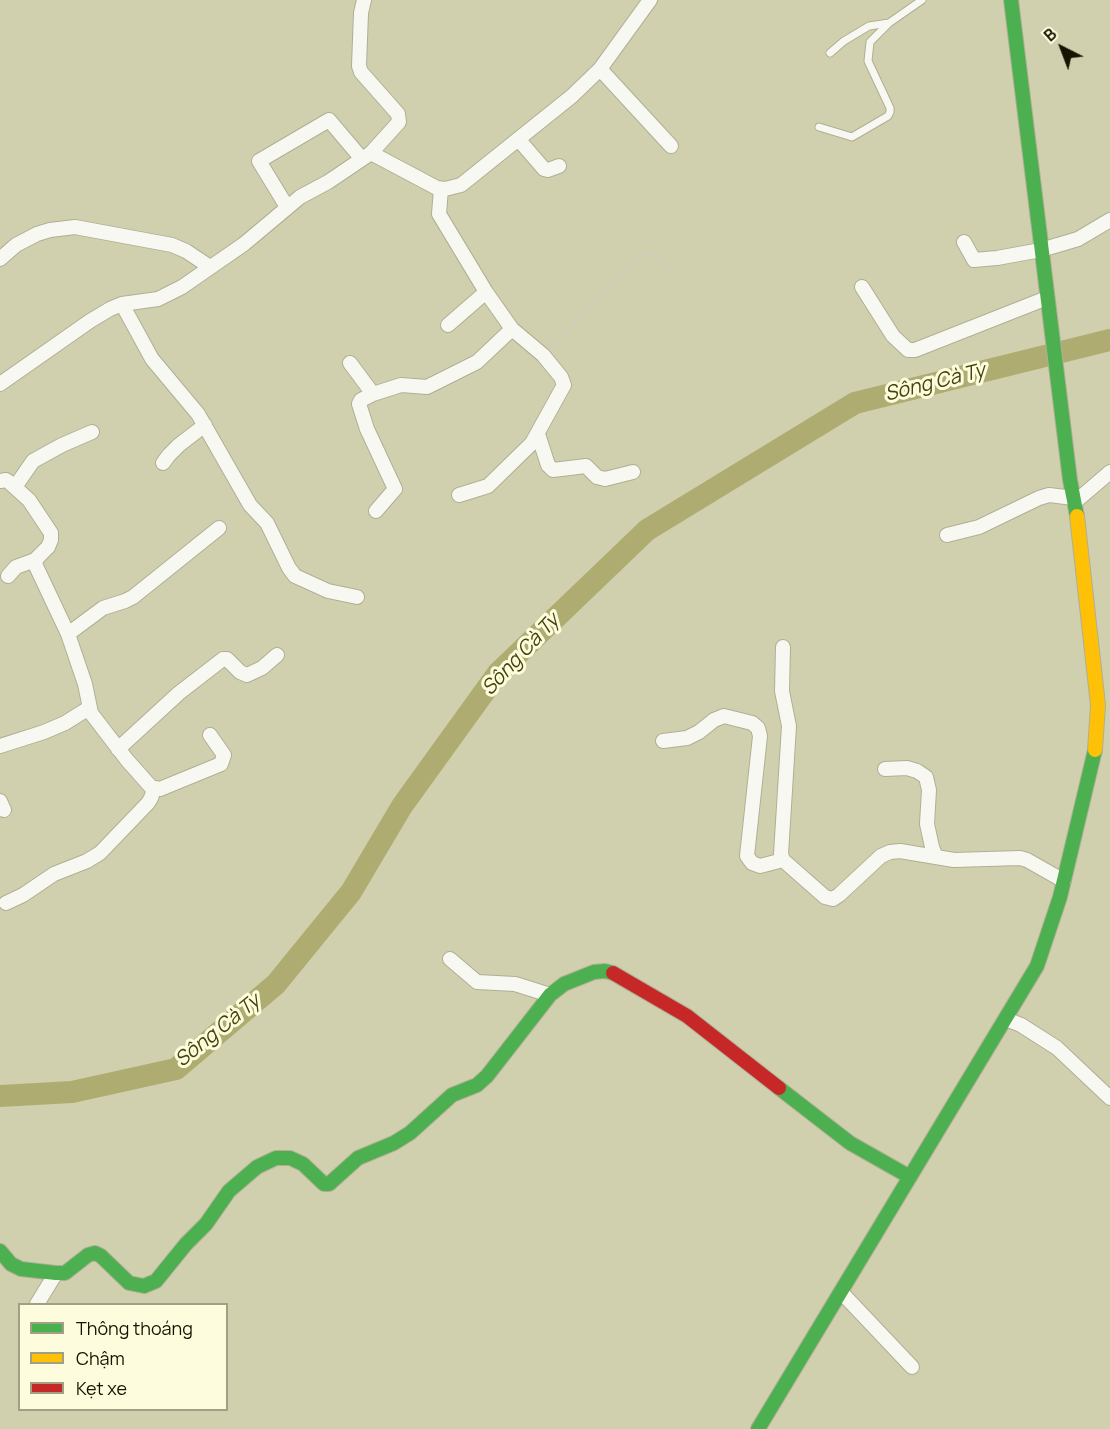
<!DOCTYPE html>
<meta charset="utf-8">
<style>
body{margin:0}
#map{position:relative;width:1110px;height:1429px;overflow:hidden;background:#d1d0ae;font-family:Manrope,sans-serif}
canvas{display:block}
.legend{position:absolute;left:18px;top:1303px;width:210px;height:108px;box-sizing:border-box;background:#fdfdde;border:2px solid #a0a085;margin:0;padding:8px 10px;list-style:none;font-size:18px;color:#151400}
.legend li{display:flex;align-items:center;gap:12px;height:30px}
.legend b{width:30px;border:2px solid #a0a085}
.north{position:absolute;left:1032px;top:18px;width:60px;height:60px;-webkit-text-stroke:4px #fdfdde;paint-order:stroke;rotate:318deg;font-size:16px;font-weight:700;line-height:24px;text-align:center;color:#151400}
.north::after{content:'';display:block;margin:auto;width:21px;height:27px;background:#151400;clip-path:polygon(50% 0,100% 100%,50% 72%,0 100%)}
</style>
<div id="map">
<canvas width="1110" height="1429"></canvas>
<ul class="legend">
<li><b style="height:8px;background:#4caf50"></b>Thông thoáng</li>
<li><b style="height:8px;background:#ffc107"></b>Chậm</li>
<li><b style="height:8px;background:#c62828"></b>Kẹt xe</li>
</ul>
<div class="north">B</div>
</div>
<script>
const context = document.querySelector('canvas').getContext('2d');
context.lineJoin = 'round';
const shape = rows => new Path2D(rows.map(r => 'M' + r).join(''));
function strokePath(path, color, width, dash) { context.strokeStyle = color; context.lineWidth = width; context.lineCap = dash ? 'butt' : 'round'; context.setLineDash(dash || []); context.stroke(path); }
function write(font, color, halo, rows, align = 'center') {
  context.font = font + ' Manrope,sans-serif'; context.lineWidth = 6; context.setLineDash([]); context.textBaseline = 'middle'; context.strokeStyle = halo; context.fillStyle = color; for (const [text, x, y, turn = 0] of rows) {
    context.save(); context.translate(x, y); context.rotate((+turn || 0) * Math.PI / 180); context.textAlign = isNaN(turn) ? turn : align; if (halo) context.strokeText(text, 0, 0); context.fillText(text, 0, 0); context.restore();
  }
}
strokePath(shape([
 [0,1096,72,1092,176,1069,276,984,351,892,402,806,498,673,647,530,855,403,1110,340]
]), '#afac72', 22);
const lane = shape([
 [830,53,844,41,869,26,889,23],
 [819,127,852,137,888,116,890,112,890,108,868,61,870,42,889,23,922,0]
]);
const street = shape([
 [364,0,361,13,359,66,361,72,398,114,399,122,371,153],
 [600,69,671,146],
 [519,140,544,169,548,170,559,166],
 [441,189,439,214,486,292,512,329,543,355,561,377,564,385,532,443,488,486,459,495],
 [287,207,259,161,329,120,362,159],
 [964,242,974,260,997,258,1041,250,1078,239,1110,220],
 [0,259,16,245,37,234,50,230,75,227,172,245,186,251,210,267],
 [862,287,893,336,908,350,915,350,1047,298],
 [122,304,152,359,198,414,250,505,267,523,289,568,295,576,328,591,357,597],
 [448,325,486,292],
 [350,363,373,394,401,385,427,387,477,362,512,329],
 [0,384,90,321,110,309,122,304,158,299,182,287,244,244,300,197,328,182,371,153,437,188,445,189,461,185,572,96,600,69,650,0],
 [373,394,361,400,359,404,367,429,395,489,376,511],
 [538,434,548,465,553,470,586,466,597,477,605,479,633,472],
 [163,463,169,455,179,445,205,425],
 [0,481,6,480,9,482,29,500,51,533,51,540,48,547,37,558,35,564,68,634,85,684,91,713,127,760,151,787,160,789,221,764,224,755,210,735],
 [15,487,33,461,62,445,92,432],
 [1075,502,1110,472],
 [947,535,979,527,1039,498,1049,495,1074,498],
 [8,576,16,567,35,560],
 [68,634,103,608,125,601,133,597,219,528],
 [783,647,782,691,789,726,781,854,783,860,825,897,833,899,839,895,881,856,890,852,900,851,954,860,1020,858,1027,860,1064,881],
 [663,741,687,738,699,732,714,720,724,716,752,723,758,728,760,736,747,856,752,863,760,866,783,860],
 [0,746,44,732,65,723,89,708],
 [118,749,179,693,223,659,227,659,240,672,247,675,262,668,277,655],
 [885,769,907,768,917,771,926,777,929,790,927,824,932,847,936,857],
 [0,801,4,810],
 [6,903,23,895,54,874,87,861,100,853,148,803,151,798,154,789],
 [450,959,477,982,515,984,550,995],
 [1006,1019,1021,1025,1057,1048,1110,1098],
 [841,1292,912,1367],
 [37,1304,56,1273]
]);
const fast = shape([
 [1011,0,1070,480,1077,516],
 [779,1088,850,1143,910,1177],
 [0,1251,11,1264,21,1269,56,1273,65,1273,88,1255,95,1253,101,1256,129,1283,144,1286,156,1281,186,1244,206,1224,229,1191,257,1167,276,1158,290,1158,303,1164,324,1184,329,1184,358,1158,394,1143,410,1133,452,1095,477,1085,487,1076,550,995,564,984,594,972,605,971,613,973],
 [758,1429,1037,966,1060,897,1095,750]
]);
const slow = shape([
 [1077,516,1098,705,1095,750]
]);
const jam = shape([
 [613,973,687,1016,779,1088]
]);
strokePath(lane, '#b0af94', 9);
strokePath(street, '#b0af94', 16);
strokePath(fast, '#b0af94', 16);
strokePath(slow, '#b0af94', 16);
strokePath(jam, '#b0af94', 16);
strokePath(shape([
 [552,347,642,254,647,252,655,255,675,275]
]), '#ccccc2', 2, [6, 3]);
strokePath(lane, '#f8f8f3', 7);
strokePath(street, '#f8f8f3', 14);
strokePath(fast, '#4caf50', 14);
strokePath(slow, '#ffc107', 14);
strokePath(jam, '#c62828', 14);
write('italic 20px', '#45430c', '#fdfdde', [
 ["Sông Cà Ty",935,383,-14],
 ["Sông Cà Ty",521,655,-47],
 ["Sông Cà Ty",218,1031,-39]
]);
</script>
